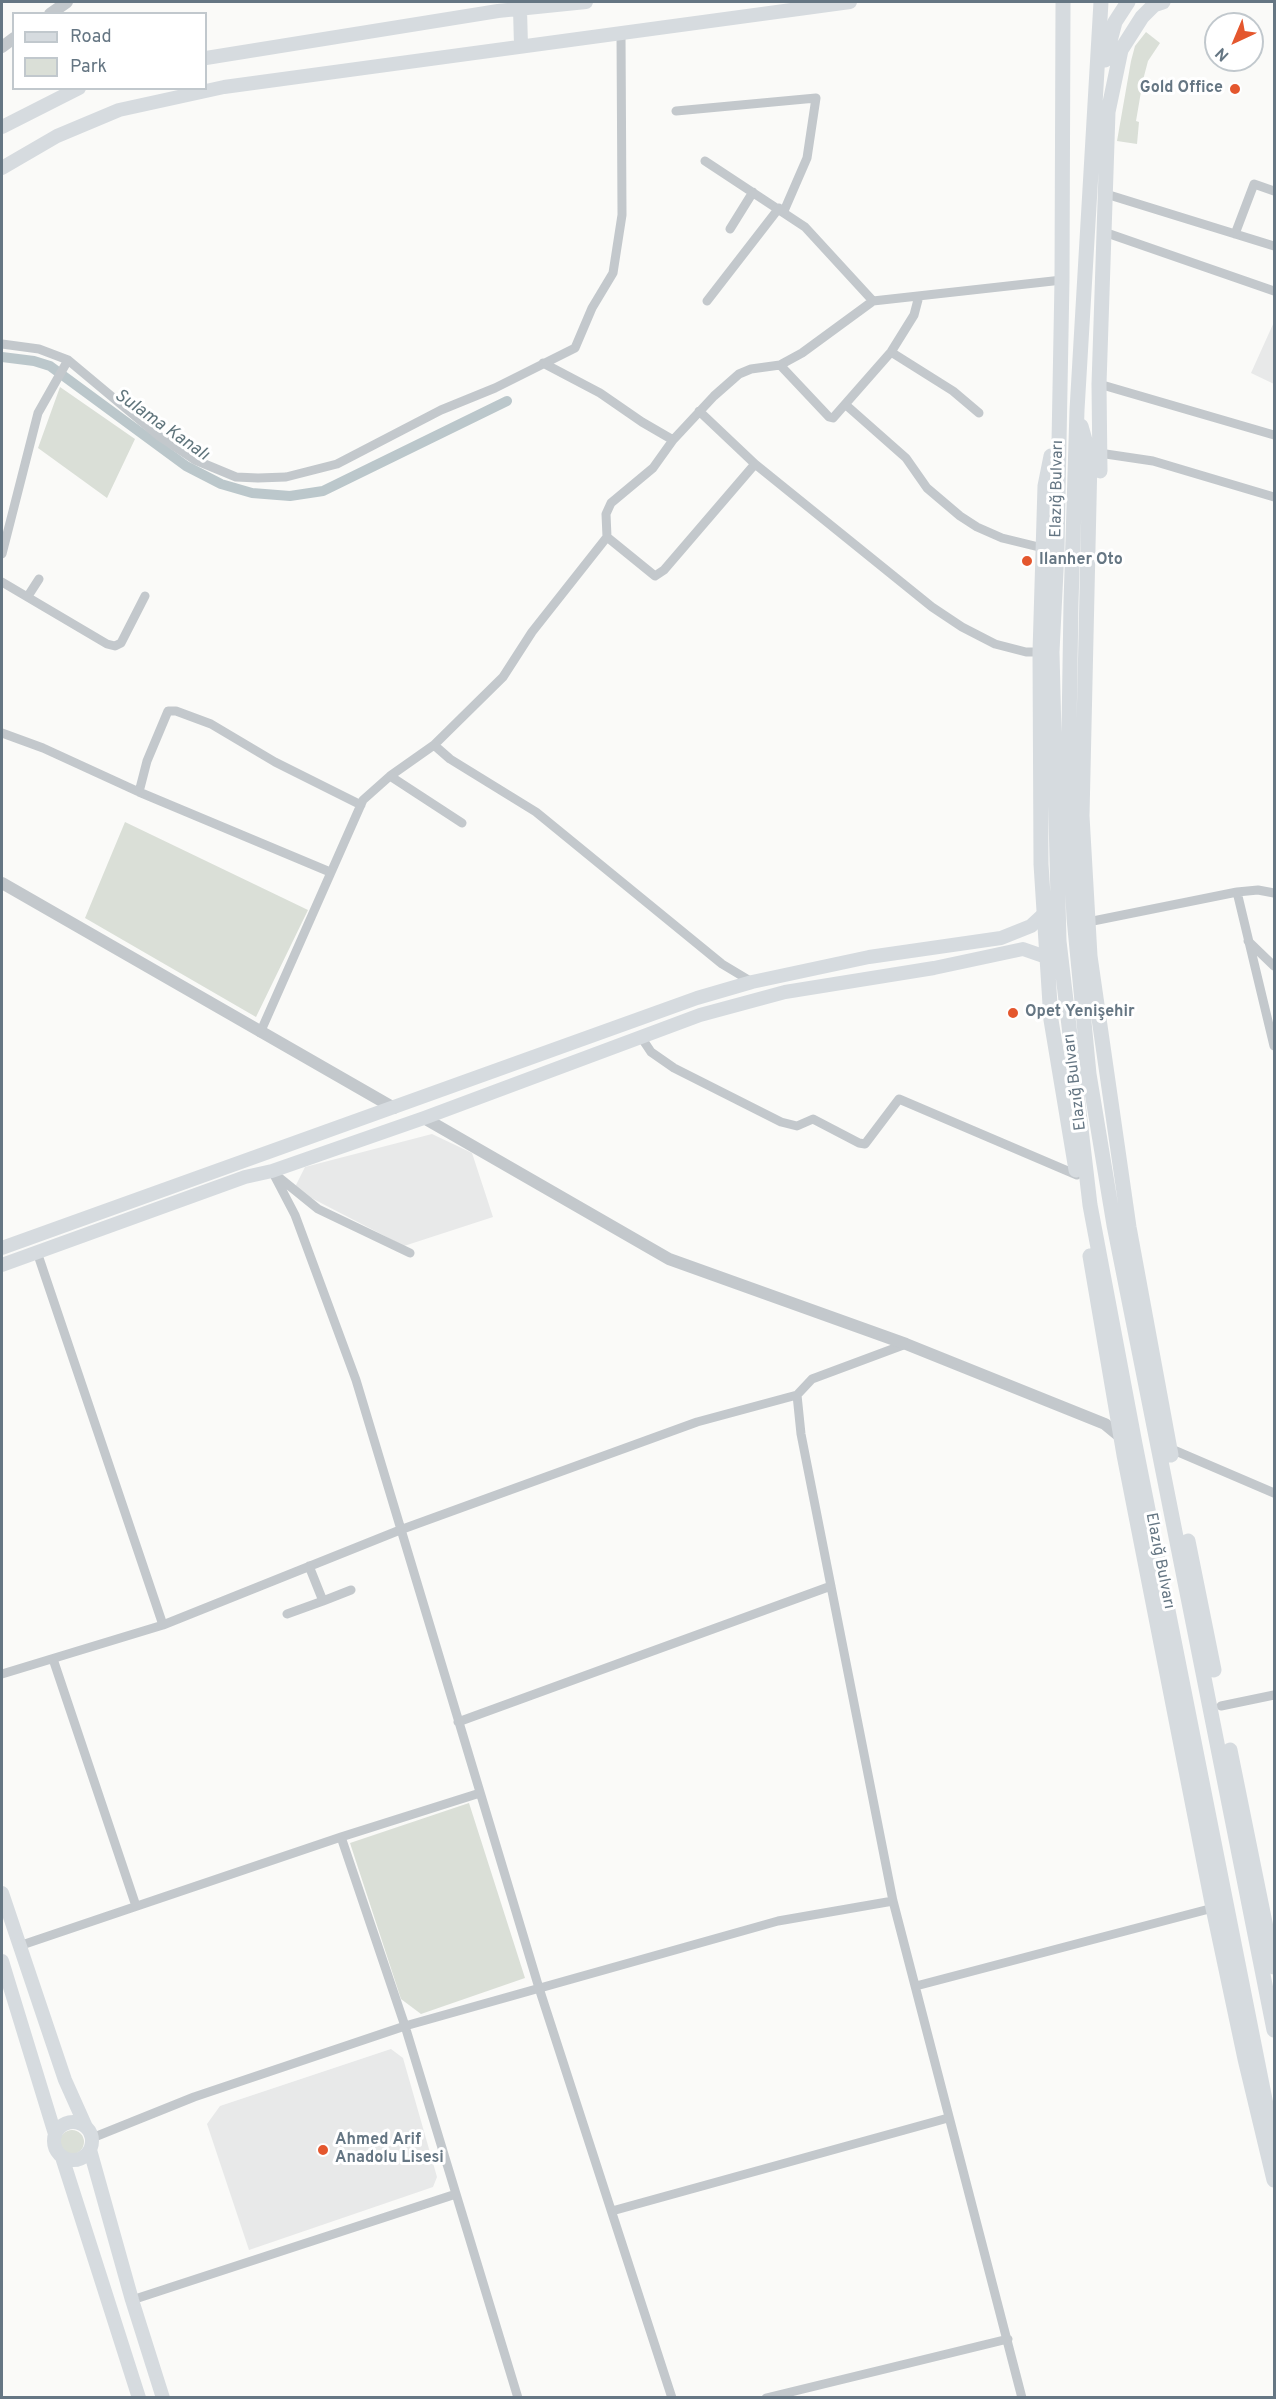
<!DOCTYPE html>
<meta charset="utf-8">
<style>
body{margin:0}
#map{position:relative;width:1276px;height:2399px;overflow:hidden;background:#fafaf8;font-family:Overpass,sans-serif}
canvas{display:block}
.frame{position:absolute;inset:0;border:3px solid #657683;pointer-events:none}
.legend{position:absolute;left:12px;top:12px;width:195px;height:78px;box-sizing:border-box;background:#fff;border:2px solid #c1c8cd;margin:0;padding:8px 10px;list-style:none;font-size:18px;color:#657683}
.legend li{display:flex;align-items:center;gap:12px;height:30px}
.legend b{width:30px;border:2px solid #c1c8cd}
.north{position:absolute;left:1204px;top:12px;width:60px;height:60px;box-sizing:border-box;background:#fff;border:2px solid #c1c8cd;border-radius:50%;rotate:224deg;font-size:16px;font-weight:700;line-height:24px;text-align:center;color:#657683}
.north::after{content:'';display:block;margin:auto;width:21px;height:27px;background:#e4572e;clip-path:polygon(50% 0,100% 100%,50% 72%,0 100%)}
</style>
<div id="map">
<canvas width="1276" height="2399"></canvas>
<div class="frame"></div>
<ul class="legend">
<li><b style="height:8px;background:#d6dbdf"></b>Road</li>
<li><b style="height:16px;background:#dadfd7"></b>Park</li>
</ul>
<div class="north">N</div>
</div>
<script>
const context = document.querySelector('canvas').getContext('2d');
context.lineJoin = 'round';
function fillPath(path, color) { context.fillStyle = color; context.fill(path, 'evenodd'); }
const shape = rows => new Path2D(rows.map(r => 'M' + r).join(''));
function strokePath(path, color, width, dash) { context.strokeStyle = color; context.lineWidth = width; context.lineCap = dash ? 'butt' : 'round'; context.setLineDash(dash || []); context.stroke(path); }
function write(font, color, halo, rows, align = 'center') {
  context.font = font + ' Overpass,sans-serif'; context.lineWidth = 6; context.setLineDash([]); context.textBaseline = 'middle'; context.strokeStyle = halo; context.fillStyle = color; for (const [text, x, y, turn = 0] of rows) {
    context.save(); context.translate(x, y); context.rotate((+turn || 0) * Math.PI / 180); context.textAlign = isNaN(turn) ? turn : align; if (halo) context.strokeText(text, 0, 0); context.fillText(text, 0, 0); context.restore();
  }
}
fillPath(shape([
 [1274,322,1274,384,1251,373],
 [432,1134,472,1153,493,1217,404,1246,294,1189,305,1167],
 [391,2049,403,2058,437,2177,433,2187,249,2250,207,2124,220,2106]
]), '#e8e9e9');
fillPath(shape([
 [1146,32,1160,43,1148,61,1143,80,1136,121,1139,122,1137,144,1117,141,1131,61,1135,46],
 [60,387,135,439,107,498,38,448],
 [125,822,308,910,256,1017,85,918],
 [469,1803,525,1978,421,2014,401,1999,350,1843],
 '60 2142a12 12 0 1 1 24 0a12 12 0 1 1-24 0Z'
]), '#dadfd7');
strokePath(shape([
 [2,357,34,361,50,366,186,466,221,484,252,493,290,496,323,491,507,401]
]), '#bbc7cb', 10);
strokePath(shape([
 [676,111,816,98,807,158,784,211],
 [705,161,805,227,873,301],
 [1106,194,1274,246],
 [730,229,753,192],
 [1104,232,1274,291],
 [1235,234,1254,184,1274,191],
 [707,301,779,208],
 [2,344,39,349,68,360,159,436,195,460,236,477,258,478,286,477,337,464,441,410,495,388,575,348,592,308,613,273,622,215,621,33],
 [891,352,953,391,979,413],
 [543,363,600,393,642,422,673,440],
 [780,365,829,417,833,418,891,352,914,315,919,296],
 [1099,384,1274,435],
 [846,405,906,458,927,488,960,516,977,527,1002,538,1043,548],
 [699,411,755,464,932,607,962,627,995,644,1026,652,1040,652],
 [1099,453,1153,461,1274,497],
 [607,537,655,576,664,570,755,464],
 [2,554,38,413,68,360],
 [2,582,107,644,115,646,121,643,145,596],
 [28,596,39,579],
 [2,733,43,748,139,792,330,872],
 [434,745,450,759,536,812,722,964,752,982],
 [390,776,462,823],
 [139,792,147,761,168,711,176,711,211,724,275,762,361,805],
 [1237,892,1274,1046],
 [1088,922,1237,892,1258,890,1274,893],
 [1248,941,1274,966],
 [260,1033,363,800,390,776,434,745,503,677,532,632,607,537,606,514,611,503,653,468,673,440,714,396,739,374,751,369,780,365,802,353,873,301,1062,280],
 [641,1037,651,1052,674,1068,781,1122,797,1126,813,1119,859,1143,865,1144,899,1099,1077,1175],
 [272,1171,295,1215,356,1380,539,1988,672,2398],
 [276,1175,318,1209,410,1253],
 [37,1252,163,1625],
 [906,1344,812,1379,797,1395,801,1434,893,1901,1022,2398],
 [1169,1448,1274,1493],
 [309,1566,323,1601,351,1590],
 [287,1614,323,1601],
 [53,1659,136,1906],
 [2,1674,163,1625,400,1530,697,1422,797,1395],
 [1221,1706,1274,1695],
 [458,1722,831,1586],
 [341,1837,405,2026,518,2398],
 [19,1946,341,1837,480,1793],
 [916,1986,1213,1908],
 [92,2138,194,2097,405,2026,778,1921,893,1901],
 [612,2211,948,2118],
 [132,2300,456,2194],
 [766,2398,1008,2339]
]), '#c3c8cc', 9);
strokePath(shape([
 [50,14,67,2],
 [2,47,14,38],
 [2,883,394,1108],
 [424,1118,669,1259,906,1344,1105,1424,1122,1438]
]), '#c3c8cc', 12);
strokePath(shape([
 [520,9,521,46],
 [206,58,498,11,586,2],
 [2,127,79,88],
 [2,168,57,136,119,110,224,87,850,2],
 [2,1248,697,998,752,982,869,957,1001,938,1031,926,1044,914],
 [2,1265,245,1177,272,1171,424,1118,700,1015,785,992,934,968,1023,949,1046,957],
 [2,1893,65,2080,86,2127],
 [2,1961,55,2134],
 '54 2141a19 19 0 1 1 38 0a19 19 0 1 1-38 0Z',
 [90,2150,132,2300,163,2398],
 [62,2157,139,2398]
]), '#d6dbdf', 14);
strokePath(shape([
 [1063,2,1062,280,1057,551,1052,652,1059,941,1090,1205,1135,1444,1274,2145],
 [1101,2,1077,410,1071,603,1068,792,1074,918,1089,1074,1114,1225,1274,2030],
 [1105,60,1115,22,1128,2],
 [1081,426,1090,458,1082,816,1090,956,1129,1227,1171,1455],
 [1051,456,1045,486,1040,652,1041,864,1051,1020,1076,1170],
 [1100,471,1099,384,1108,112,1121,50,1142,17,1154,5,1163,2],
 [1090,1256,1124,1455,1213,1908,1245,2059,1274,2180],
 [1188,1541,1214,1670],
 [1230,1750,1274,1967]
]), '#d6dbdf', 15);
for (const [x, y, r, color] of [
 [1235,89,6,"#e4572e"],
 [1027,561,6,"#e4572e"],
 [1013,1013,6,"#e4572e"],
 [323,2150,6,"#e4572e"]
]) { const dot = new Path2D(); dot.arc(x, y, r, 0, 2 * Math.PI); context.fillStyle = color; context.fill(dot); strokePath(dot, '#fff', 2); }
write('bold 16px', '#657683', '#fff', [
 ["Gold Office",1223,89,"right"],
 ["Ilanher Oto",1039,561],
 ["Opet Yenişehir",1025,1013],
 ["Ahmed Arif",335,2141],
 ["Anadolu Lisesi",335,2159]
], 'left');
write('16px', '#657683', '#fff', [
 ["Elazığ Bulvarı",1058,489,-89],
 ["Elazığ Bulvarı",1076,1082,-97],
 ["Elazığ Bulvarı",1159,1561,79]
]);
write('italic 18px', '#60757c', '#fff', [
 ["Sulama Kanalı",161,426,35]
]);
</script>
